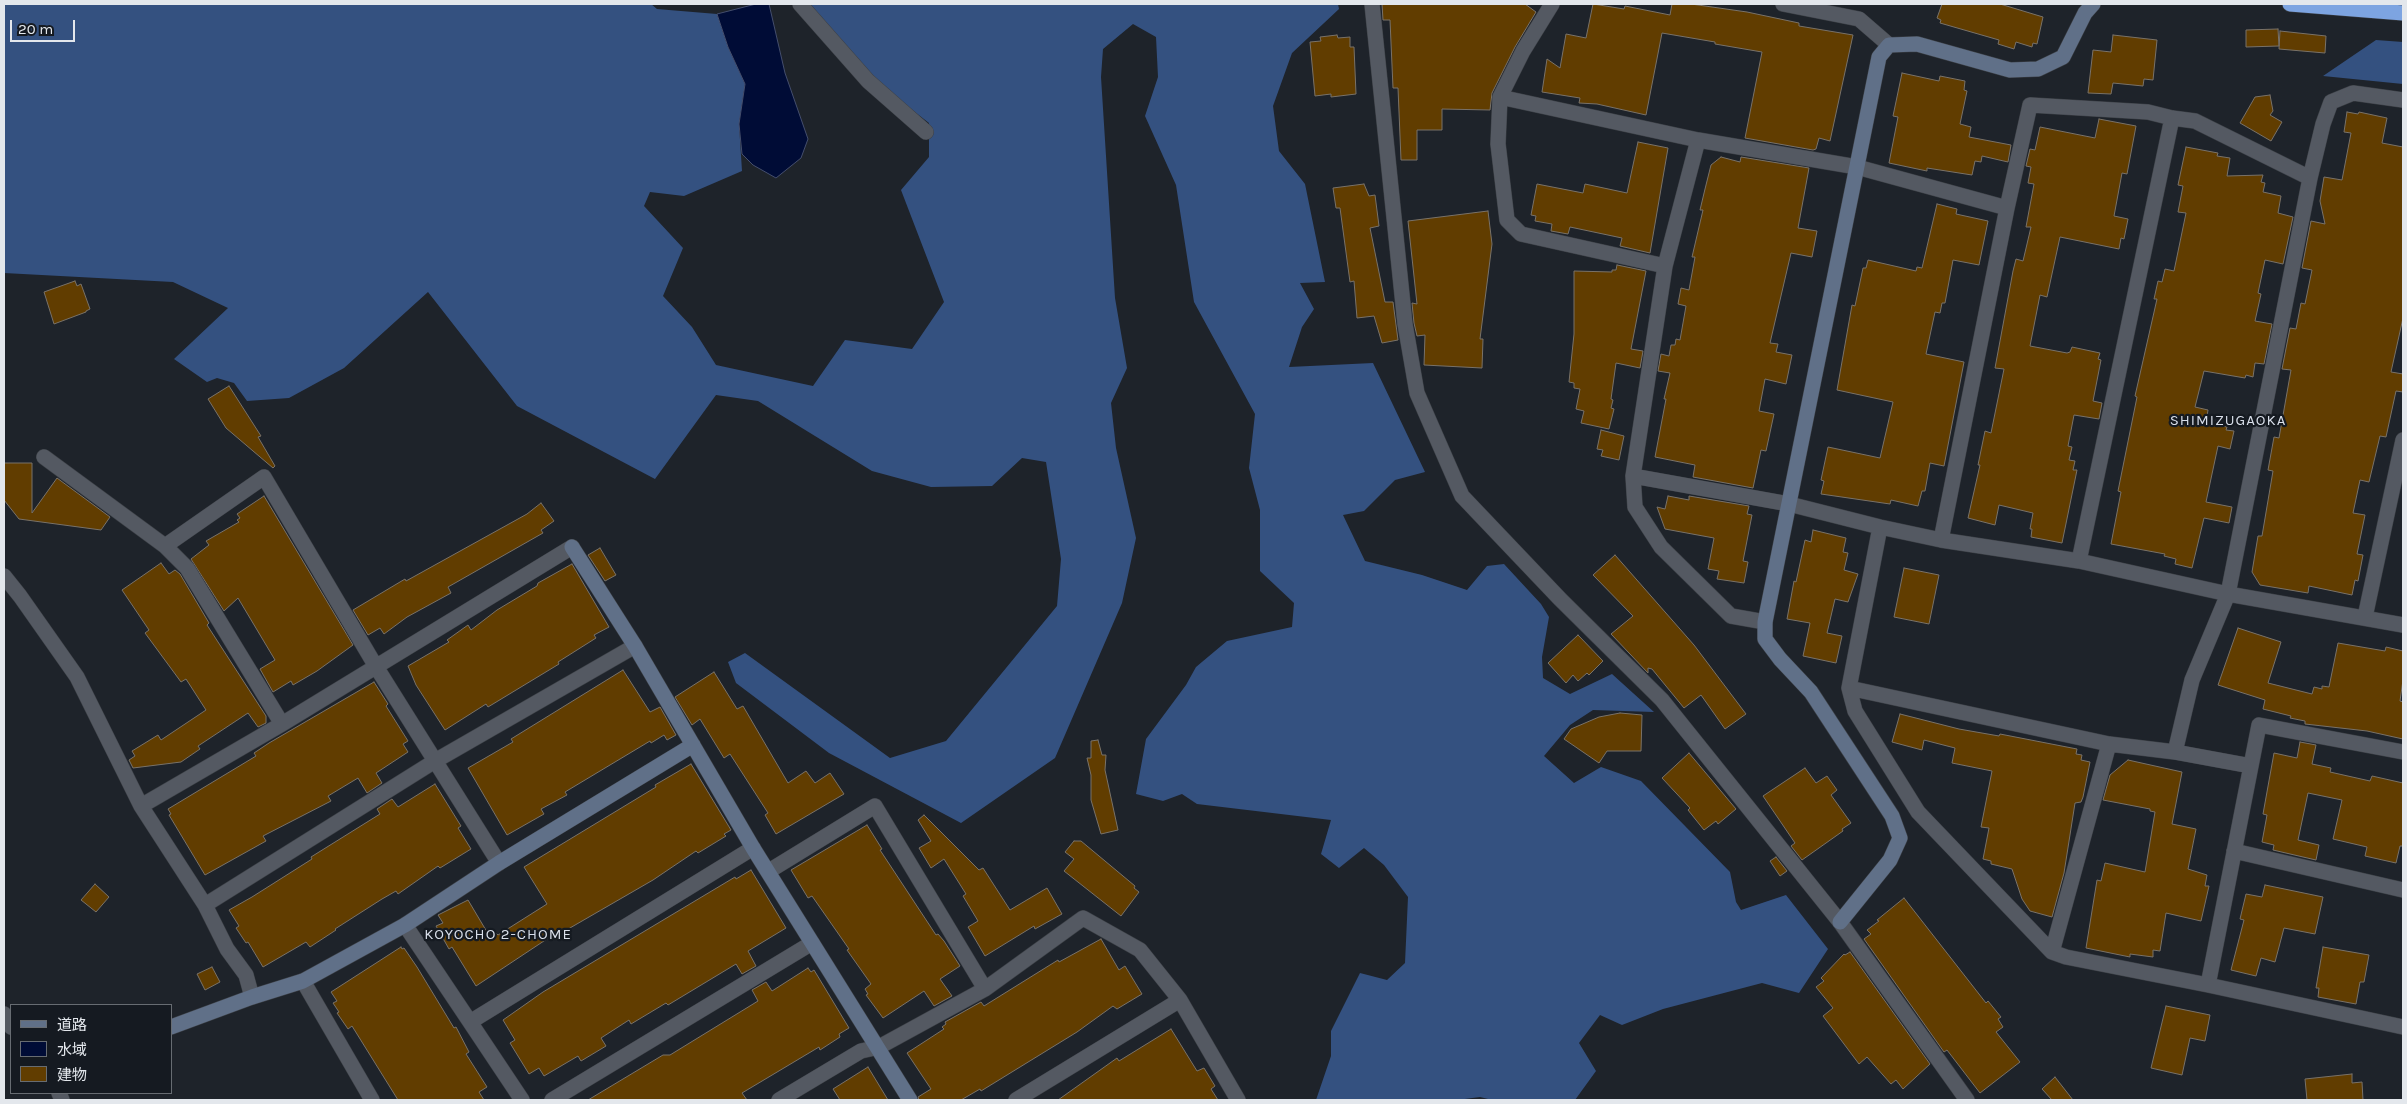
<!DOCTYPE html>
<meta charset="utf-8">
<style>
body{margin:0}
#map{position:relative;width:2407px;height:1104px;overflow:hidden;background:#1e232a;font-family:Karla,"Noto Sans JP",sans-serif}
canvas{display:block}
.frame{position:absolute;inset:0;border:5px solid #e3e7ec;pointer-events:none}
.legend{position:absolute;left:10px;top:1004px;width:162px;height:90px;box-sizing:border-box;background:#151a21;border:1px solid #676c72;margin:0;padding:6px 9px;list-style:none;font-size:15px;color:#e3e7ec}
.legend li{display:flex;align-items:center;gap:10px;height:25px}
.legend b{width:25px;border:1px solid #676c72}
.scale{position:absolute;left:10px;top:20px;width:65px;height:22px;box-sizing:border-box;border:2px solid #e3e7ec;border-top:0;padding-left:6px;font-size:15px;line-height:18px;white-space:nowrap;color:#e3e7ec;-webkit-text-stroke:4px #151a21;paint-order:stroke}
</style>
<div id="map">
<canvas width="2407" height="1104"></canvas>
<div class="frame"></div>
<ul class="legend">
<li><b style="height:6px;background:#607088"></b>道路</li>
<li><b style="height:14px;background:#000c36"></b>水域</li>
<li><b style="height:14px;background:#613d00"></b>建物</li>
</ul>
<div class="scale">20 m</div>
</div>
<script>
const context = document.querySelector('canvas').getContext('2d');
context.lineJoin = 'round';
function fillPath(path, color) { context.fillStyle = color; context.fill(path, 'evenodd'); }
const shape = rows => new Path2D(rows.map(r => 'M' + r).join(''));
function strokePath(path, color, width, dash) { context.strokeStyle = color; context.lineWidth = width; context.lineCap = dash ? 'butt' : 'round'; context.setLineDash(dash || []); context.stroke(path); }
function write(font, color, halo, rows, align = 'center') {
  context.font = font + ' Karla,sans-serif'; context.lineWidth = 4.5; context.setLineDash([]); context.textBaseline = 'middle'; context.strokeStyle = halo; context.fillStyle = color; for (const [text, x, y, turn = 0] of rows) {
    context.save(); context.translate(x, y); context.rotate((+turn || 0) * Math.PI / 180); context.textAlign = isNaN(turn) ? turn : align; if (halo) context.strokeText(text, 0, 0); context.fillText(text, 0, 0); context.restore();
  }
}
fillPath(shape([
 [4,4,651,4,657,9,717,14,728,47,745,84,739,124,742,171,684,196,650,192,644,206,683,248,663,296,692,327,716,365,813,386,845,340,912,349,944,302,901,190,929,157,929,123,872,79,801,4,1338,4,1339,9,1292,53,1273,106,1279,151,1305,184,1325,282,1300,283,1314,309,1302,327,1289,367,1373,363,1425,472,1395,480,1364,511,1343,515,1365,561,1422,575,1467,590,1487,566,1504,564,1541,604,1549,617,1542,657,1543,678,1570,694,1612,674,1654,712,1593,710,1570,725,1544,756,1574,783,1601,767,1641,781,1730,872,1736,902,1741,910,1786,895,1828,949,1799,993,1762,983,1663,1009,1622,1025,1600,1015,1579,1043,1596,1071,1575,1100,1492,1100,1480,1097,1457,1100,1316,1100,1331,1056,1331,1031,1360,973,1387,980,1405,963,1408,897,1384,865,1364,848,1339,868,1321,854,1331,820,1197,804,1182,794,1163,801,1136,794,1146,739,1186,685,1196,667,1227,641,1292,627,1294,603,1260,571,1260,510,1249,468,1255,414,1194,302,1176,185,1145,116,1158,77,1156,37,1133,24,1103,49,1101,77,1115,298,1127,368,1111,403,1116,448,1136,538,1122,603,1055,758,961,823,829,753,736,683,728,662,745,653,890,758,946,741,1057,606,1061,559,1046,462,1022,458,992,486,931,487,872,471,758,401,716,395,655,479,517,406,428,292,344,368,289,398,247,401,234,383,217,378,207,382,174,359,228,308,173,282,4,273],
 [2376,40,2403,42,2403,84,2323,76]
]), '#345180');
const water = shape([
 [756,4,769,4,785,73,808,139,801,158,776,178,753,165,742,154,739,124,745,84,728,47,717,14,756,4]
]);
fillPath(water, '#000c36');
strokePath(water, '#444e6d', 1);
const building = shape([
 [1382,4,1525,4,1536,12,1515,47,1492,93,1490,110,1442,109,1442,130,1417,130,1417,160,1401,160,1398,88,1393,88,1390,20,1383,20,1382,4],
 [1593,4,1624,9,1625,6,1670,15,1672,4,1691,4,1747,12,1799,23,1799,26,1853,35,1830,141,1819,138,1816,149,1813,150,1745,138,1762,52,1715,44,1715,42,1662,33,1646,115,1597,104,1579,103,1580,98,1542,92,1547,59,1560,68,1566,34,1586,38,1593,4],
 [1942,4,2000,4,2043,17,2037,44,2033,43,2032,47,2016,42,2014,49,1998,44,1999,40,1940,23,1941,20,1937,18,1942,4],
 [2278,29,2279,46,2246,47,2246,30,2278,29],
 [2280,31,2326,36,2325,53,2279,49,2280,31],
 [1337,35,1338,38,1350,37,1350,47,1354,47,1356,94,1331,97,1331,94,1315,96,1310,42,1321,41,1320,37,1337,35],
 [2113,35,2157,40,2153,80,2144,79,2143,86,2113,83,2111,94,2088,93,2093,50,2111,52,2113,35],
 [1902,73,1939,81,1940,76,1965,81,1964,90,1967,91,1960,124,1971,127,1969,137,2011,145,2008,162,1982,156,1981,162,1975,161,1972,175,1927,168,1927,171,1889,163,1898,117,1893,116,1902,73],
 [2270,95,2273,111,2270,115,2282,122,2271,141,2240,123,2255,97,2270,95],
 [2347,112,2358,114,2359,112,2387,118,2382,143,2403,147,2403,318,2391,372,2403,374,2403,392,2396,391,2386,437,2380,436,2369,482,2360,480,2353,513,2365,515,2357,554,2363,555,2358,581,2355,580,2352,595,2309,586,2308,593,2260,585,2252,572,2258,536,2262,536,2273,471,2268,470,2274,437,2279,438,2291,370,2282,369,2290,328,2296,329,2301,303,2305,304,2312,270,2302,268,2311,221,2325,224,2320,201,2324,177,2342,180,2351,133,2344,132,2347,112],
 [2099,119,2136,126,2127,174,2122,173,2114,216,2128,219,2124,239,2121,238,2119,249,2060,237,2047,297,2040,295,2030,346,2067,353,2070,352,2072,347,2100,353,2098,359,2101,360,2093,401,2102,403,2099,419,2074,415,2068,446,2072,447,2069,460,2075,461,2073,470,2077,470,2062,543,2031,537,2032,529,2030,529,2033,513,1999,505,1995,525,1968,518,1980,465,1978,465,1985,431,1991,433,2004,369,1995,368,2013,271,2016,259,2023,261,2031,227,2026,227,2034,184,2028,183,2031,167,2026,166,2030,149,2035,150,2040,127,2095,138,2099,119],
 [1638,142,1668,148,1650,253,1620,246,1622,238,1570,227,1568,234,1551,231,1552,224,1535,221,1536,216,1531,215,1537,184,1583,193,1585,184,1627,193,1638,142],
 [2186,147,2218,153,2217,156,2230,158,2227,176,2263,175,2261,182,2265,183,2263,192,2281,196,2278,213,2293,217,2283,264,2265,260,2258,293,2261,294,2255,321,2272,324,2264,364,2255,363,2253,377,2246,375,2245,378,2204,371,2195,407,2208,410,2206,423,2227,427,2226,430,2234,431,2230,449,2218,446,2206,502,2232,507,2229,523,2204,518,2192,568,2175,564,2176,559,2164,556,2165,554,2111,544,2121,492,2118,491,2137,397,2135,396,2157,299,2154,299,2158,281,2162,282,2165,269,2174,271,2186,213,2178,212,2183,186,2178,185,2186,147],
 [1721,157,1740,162,1741,157,1809,168,1798,228,1817,231,1812,257,1791,253,1770,343,1778,344,1776,352,1792,355,1786,384,1765,379,1759,411,1774,414,1766,451,1761,450,1753,488,1693,477,1695,465,1655,457,1666,399,1664,399,1670,373,1658,371,1661,354,1669,356,1671,345,1675,345,1676,339,1680,340,1686,306,1678,304,1681,288,1689,290,1695,257,1692,257,1703,210,1700,210,1705,189,1711,165,1721,157],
 [1364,184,1369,196,1375,195,1379,226,1370,228,1385,302,1393,302,1398,340,1382,343,1374,316,1357,318,1354,281,1350,282,1340,208,1336,208,1333,188,1364,184],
 [1937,204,1957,209,1956,214,1988,221,1979,265,1953,260,1945,303,1942,303,1940,313,1935,312,1926,354,1964,362,1944,466,1930,463,1925,491,1922,491,1918,506,1891,500,1890,504,1821,494,1824,481,1821,480,1828,447,1880,458,1893,402,1837,390,1852,305,1855,306,1863,268,1866,268,1868,260,1916,271,1917,267,1922,268,1937,204],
 [1488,211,1492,244,1480,339,1483,339,1482,368,1424,365,1425,335,1417,336,1414,323,1412,303,1417,304,1408,221,1488,211],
 [1617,265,1646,271,1631,349,1643,351,1640,368,1616,363,1611,399,1613,400,1611,408,1614,409,1609,429,1581,423,1584,411,1576,409,1580,389,1574,388,1574,383,1569,382,1574,334,1574,271,1612,272,1612,270,1616,270,1617,265],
 [75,281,77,286,81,284,90,309,86,311,86,312,54,324,44,292,75,281],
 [229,386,261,436,258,437,275,466,273,468,226,428,208,399,229,386],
 [1601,430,1624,436,1619,460,1601,456,1603,450,1597,449,1601,430],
 [4,463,32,463,32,513,57,478,110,517,101,530,19,519,4,500,4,463],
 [264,496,353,645,317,671,293,685,291,681,273,692,260,669,275,660,238,598,224,611,191,559,209,545,206,541,239,522,237,520,240,518,237,514,264,496],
 [1668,496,1689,500,1689,496,1749,506,1747,514,1752,515,1743,561,1748,562,1744,583,1717,579,1719,571,1708,569,1714,538,1665,529,1657,507,1665,509,1668,496],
 [541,503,554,521,541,530,543,533,448,587,451,593,407,617,384,634,380,628,368,635,353,610,405,579,406,581,527,514,541,503],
 [1813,530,1846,538,1843,552,1848,553,1844,570,1858,574,1848,602,1835,599,1827,633,1842,636,1836,663,1803,656,1810,623,1787,619,1794,581,1796,582,1805,540,1811,542,1813,530],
 [600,548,616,575,605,581,588,555,600,548],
 [1615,555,1694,645,1746,714,1725,729,1701,695,1684,708,1652,669,1648,668,1648,673,1611,634,1633,616,1593,575,1615,555],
 [161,563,169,574,175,570,180,574,209,623,207,625,266,716,266,723,258,727,248,713,198,746,200,749,181,762,133,768,129,760,135,756,132,751,158,735,161,740,206,710,186,679,181,682,145,633,149,630,122,590,161,563],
 [572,564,609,627,594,635,596,638,558,662,559,664,488,707,486,704,445,730,416,685,408,666,449,642,447,640,468,625,471,630,497,610,537,586,538,583,572,564],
 [1904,568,1939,575,1929,624,1894,617,1904,568],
 [2238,628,2281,642,2268,683,2312,694,2314,687,2322,689,2322,686,2329,687,2338,643,2385,651,2386,647,2403,651,2403,680,2400,701,2403,702,2403,739,2367,731,2305,724,2305,721,2290,718,2291,716,2263,709,2265,700,2218,685,2238,628],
 [1578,635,1603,661,1589,675,1587,673,1578,681,1573,675,1566,683,1548,663,1578,635],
 [623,670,650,712,660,707,676,735,667,740,664,735,651,743,650,741,565,792,567,795,541,809,544,814,507,835,468,768,513,742,511,739,623,670],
 [714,672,737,709,743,706,788,783,806,771,815,783,830,773,844,794,776,834,765,815,768,813,730,754,724,758,700,719,692,725,675,697,714,672],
 [374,682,388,704,386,706,408,741,403,744,408,752,376,773,382,783,367,793,358,778,328,796,331,801,263,836,266,841,205,875,169,815,171,814,168,809,256,756,254,753,269,743,374,682],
 [1620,713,1642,715,1641,751,1607,751,1599,763,1564,739,1571,729,1599,717,1620,713],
 [1900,714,1959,729,1999,736,2000,734,2077,749,2076,754,2082,755,2081,760,2090,762,2083,797,2081,802,2075,803,2064,873,2052,917,2030,911,2022,899,2012,869,1991,864,1991,861,1983,859,1989,828,1981,827,1992,771,1952,763,1955,748,1924,740,1922,750,1892,742,1900,714],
 [1098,740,1102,755,1106,755,1105,770,1118,830,1101,834,1091,800,1091,775,1087,758,1091,758,1091,741,1098,740],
 [2300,742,2316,745,2312,764,2331,768,2330,772,2370,781,2372,776,2403,783,2403,846,2400,846,2396,863,2365,856,2367,847,2333,839,2342,800,2308,793,2298,840,2319,845,2316,860,2273,850,2274,845,2262,842,2267,815,2263,814,2274,753,2297,758,2300,742],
 [1689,753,1736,809,1718,824,1716,821,1704,830,1688,810,1690,808,1662,778,1689,753],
 [2128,760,2182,772,2172,824,2196,829,2188,869,2207,875,2205,886,2209,886,2201,921,2166,913,2160,951,2153,950,2153,957,2130,954,2130,957,2086,948,2097,880,2101,881,2105,863,2145,872,2155,812,2150,811,2150,809,2103,800,2110,775,2128,760],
 [691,764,731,830,724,834,726,836,698,853,696,851,653,880,563,932,562,929,476,986,452,947,449,949,436,926,443,923,438,915,468,900,490,937,496,933,498,935,547,904,524,867,656,787,655,785,691,764],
 [1805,768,1816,783,1827,776,1837,790,1831,795,1851,823,1842,829,1843,831,1802,860,1791,846,1795,843,1763,796,1805,768],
 [435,784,461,826,458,828,471,849,440,868,438,866,398,894,396,891,382,899,335,929,336,930,310,947,306,942,263,967,248,942,246,943,236,928,239,926,229,910,252,897,312,859,311,857,380,814,377,809,392,799,398,807,435,784],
 [924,815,979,870,983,868,1010,910,1047,888,1062,914,1035,929,1034,926,985,956,968,927,978,921,963,896,966,894,944,859,931,868,919,848,931,841,918,820,924,815],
 [867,825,882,849,880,850,936,935,938,934,944,941,960,966,940,979,952,996,934,1006,924,991,883,1018,866,995,868,994,865,989,871,984,847,950,849,949,812,896,808,898,791,870,867,825],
 [1074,841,1081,841,1135,886,1134,888,1139,892,1121,916,1064,871,1074,859,1065,852,1074,841],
 [1776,857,1787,871,1780,876,1770,861,1776,857],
 [751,870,786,928,748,951,756,966,742,974,736,964,668,1005,666,1003,631,1024,629,1020,601,1038,606,1046,581,1061,578,1056,544,1076,539,1068,529,1074,510,1043,515,1040,503,1020,543,992,735,877,736,879,751,870],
 [95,884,109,897,96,912,81,900,95,884],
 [2265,885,2323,897,2315,934,2284,928,2275,962,2261,958,2256,976,2231,970,2244,920,2240,919,2246,894,2262,897,2265,885],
 [1904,898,1986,1003,1988,1001,2001,1017,1998,1019,2003,1027,1996,1032,2020,1062,1980,1093,1947,1050,1944,1052,1864,939,1871,934,1867,930,1879,921,1877,920,1904,898],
 [1101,939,1119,970,1125,966,1142,994,1117,1009,1113,1006,1077,1032,981,1091,980,1089,961,1100,919,1100,918,1097,931,1089,907,1053,944,1029,942,1027,946,1024,945,1022,981,1002,984,1006,1058,960,1059,962,1101,939],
 [401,947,402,949,404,948,417,967,454,1028,456,1027,469,1052,466,1054,487,1087,479,1092,484,1100,398,1100,352,1026,348,1029,337,1013,339,1012,333,1003,337,1001,331,992,401,947],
 [2323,947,2369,955,2364,982,2360,982,2356,1004,2318,997,2319,988,2316,988,2323,947],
 [1850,952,1930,1064,1903,1089,1896,1080,1891,1084,1867,1057,1859,1064,1823,1016,1833,1008,1816,987,1824,981,1821,978,1844,954,1845,955,1850,952],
 [212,967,220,982,205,990,197,974,212,967],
 [808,968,811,972,814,970,849,1028,839,1034,840,1037,820,1050,819,1047,742,1093,747,1100,588,1100,663,1055,670,1055,758,1001,752,990,766,982,772,991,808,968],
 [2166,1006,2210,1015,2205,1041,2190,1038,2182,1075,2151,1068,2166,1006],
 [1171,1029,1197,1071,1204,1068,1215,1086,1211,1089,1218,1100,1058,1100,1117,1058,1119,1061,1171,1029],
 [868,1067,888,1100,840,1100,833,1089,868,1067],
 [2352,1074,2352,1083,2362,1082,2363,1100,2307,1100,2305,1079,2352,1074],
 [2055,1077,2073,1100,2052,1100,2042,1089,2055,1077]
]);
fillPath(building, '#613d00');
strokePath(building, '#797269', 1);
const street = shape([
 [800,4,868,81,926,132],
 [1372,4,1405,324,1417,393,1462,496,1560,599,1662,700,1840,922,1967,1100],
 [1552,4,1523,51,1500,97,1498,144,1507,220,1521,234,1665,266],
 [1783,4,1859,19,1889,45],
 [1500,97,1698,140,1857,167,2007,208,1941,540],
 [1698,140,1665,266,1633,476,1635,507,1661,547,1731,616,1765,622],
 [2007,208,2030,105,2148,112,2172,118,2195,121,2310,178],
 [44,457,165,546,187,568,282,724],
 [1633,476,1789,504,1880,527,1941,540,2079,561,2228,594,2403,625],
 [1880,527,1849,688,1855,711,1918,812,2052,952,2066,957,2208,985,2403,1027],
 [165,546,264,477,375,665,499,863],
 [2079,561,2172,118],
 [4,576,20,596,77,677,141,806,205,905,227,949,246,975,252,997],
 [2365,617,2403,440],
 [1849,688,2109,744,2175,752,2251,766],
 [2175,752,2192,680,2228,594,2310,178,2323,124,2331,102,2353,93,2403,100],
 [141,806,282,724,572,547],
 [2234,851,2403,890],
 [769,871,875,806,985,989],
 [205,905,435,761,635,646],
 [405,925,470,1022,753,848],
 [2052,952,2109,744],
 [303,981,372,1100],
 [2208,985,2259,725,2403,752],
 [4,1014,11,1027],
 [470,1022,522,1100],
 [59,1093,62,1100],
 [552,1100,812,943],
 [779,1100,861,1051,879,1047,985,989,1083,918,1140,950,1180,1000,1238,1100],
 [1016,1100,1180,1000]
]);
const secondary = shape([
 [572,547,635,646,753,848,910,1100],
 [1840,922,1890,860,1900,838,1892,816,1811,692,1780,659,1765,639,1765,622,1879,57,1889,45,1917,44,2010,70,2038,69,2063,57,2085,13,2093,4],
 [171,1027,252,997,303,981,405,925,499,863,693,745]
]);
const highway = shape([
 [2290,4,2403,13]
]);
strokePath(street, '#3d4147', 16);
strokePath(secondary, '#3d4147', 16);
strokePath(highway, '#3d4147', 16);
strokePath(street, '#545962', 15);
strokePath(secondary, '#607088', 15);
strokePath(highway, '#7da4e1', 15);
context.letterSpacing = '1px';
write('15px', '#d9dfea', '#151a21', [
 ["SHIMIZUGAOKA",2228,421],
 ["KOYOCHO 2-CHOME",498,935]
]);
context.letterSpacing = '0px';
</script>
